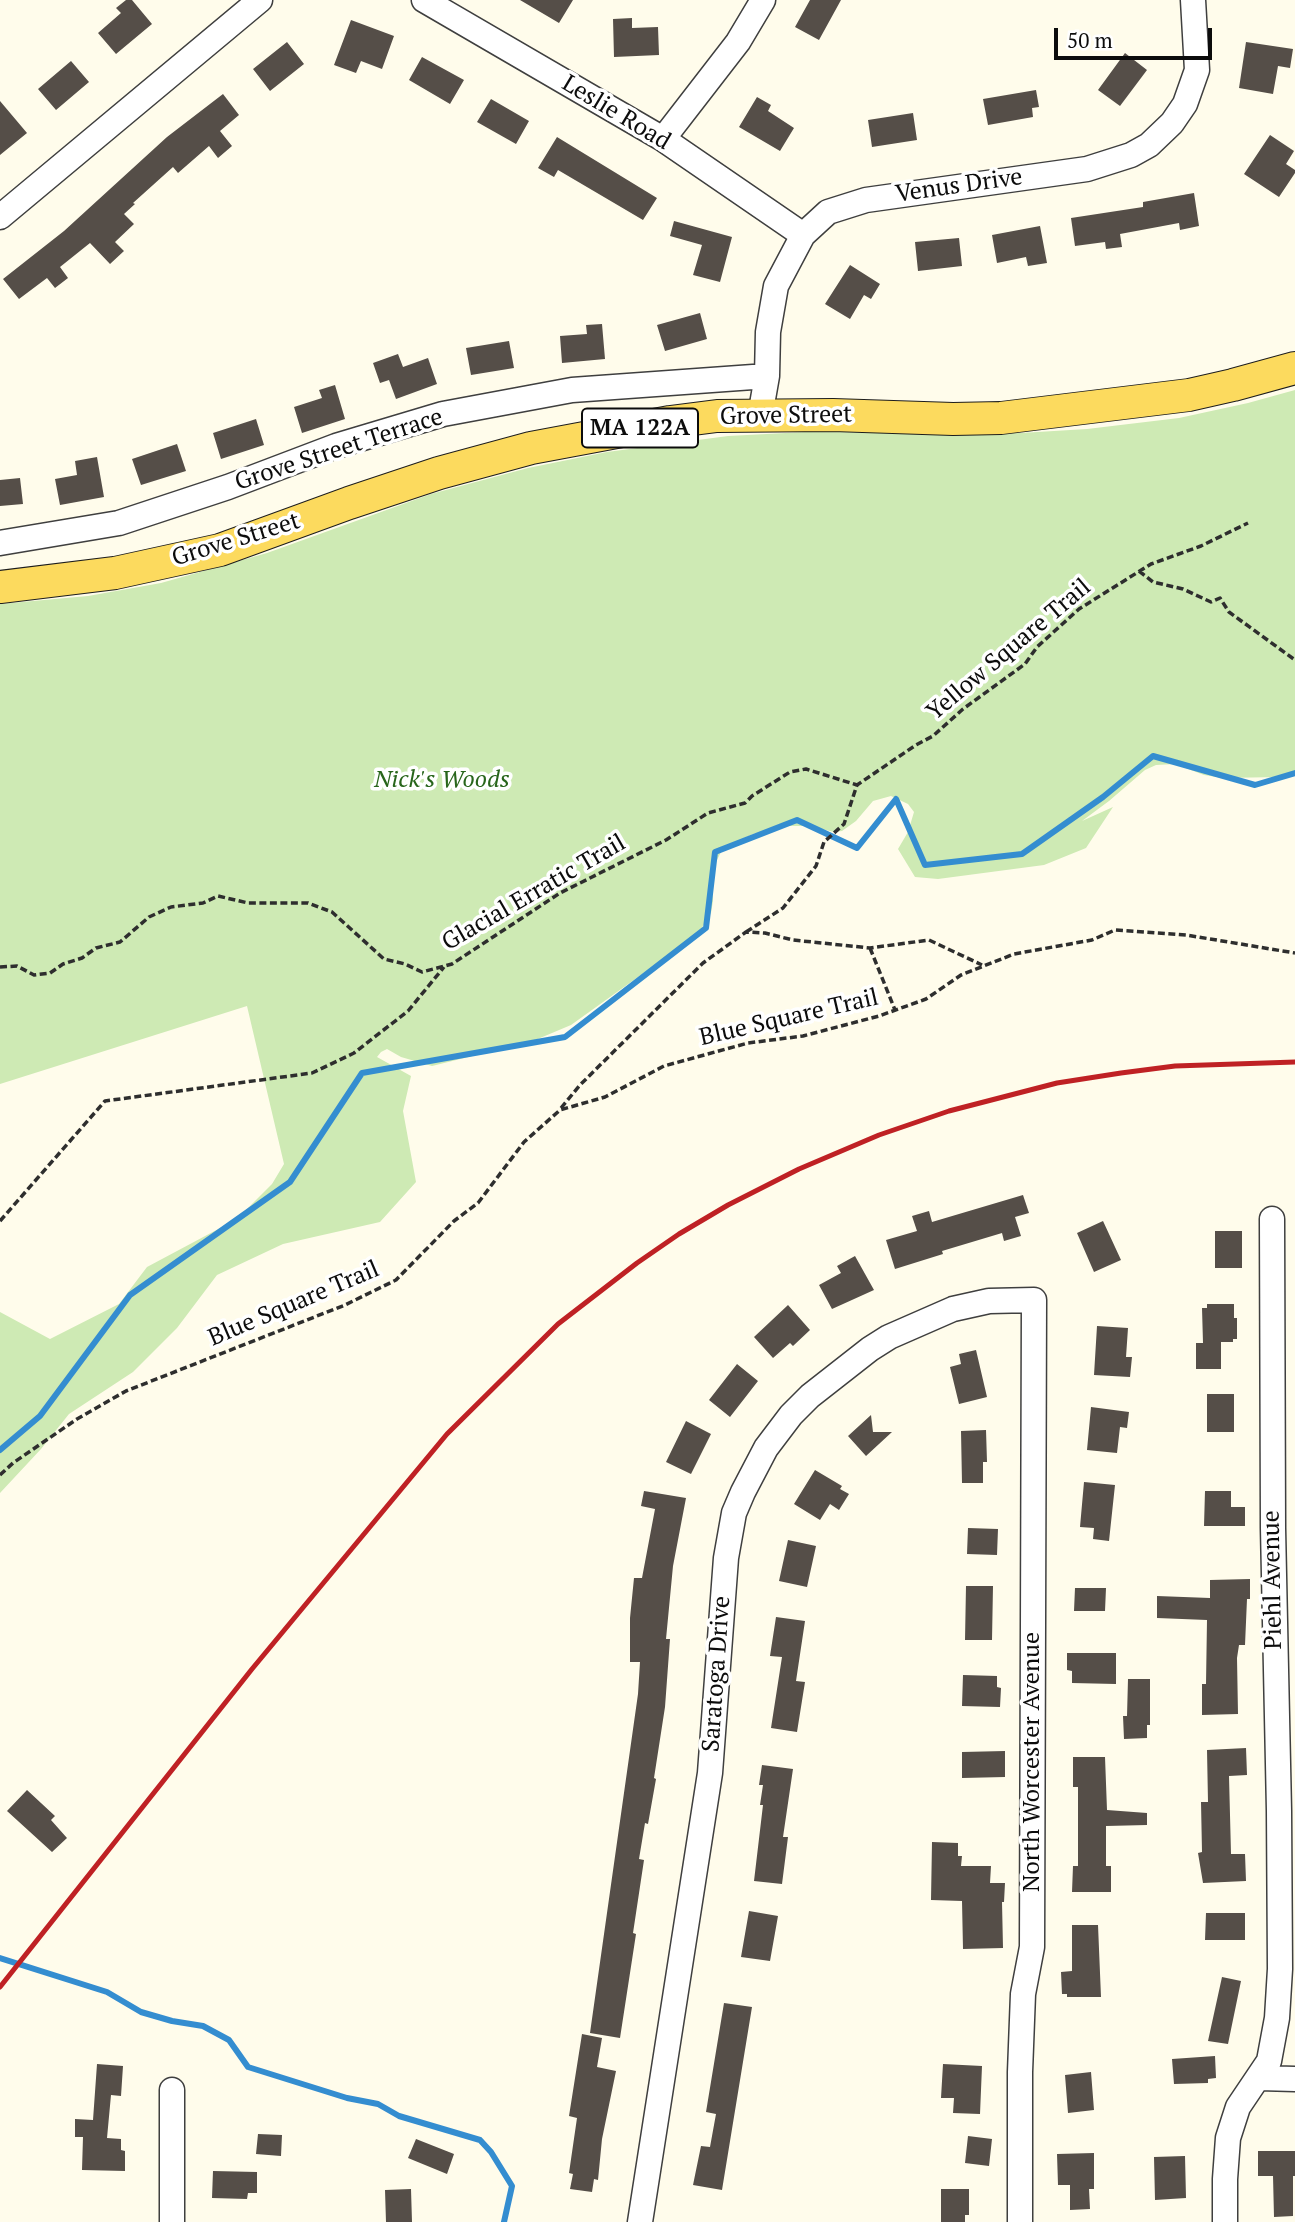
<!DOCTYPE html>
<style>
body{margin:0}
#map{position:relative;width:1295px;height:2222px;overflow:hidden;background:#fffceb;font-family:"PT Serif",serif}
canvas{display:block}
.scale{position:absolute;left:1054px;top:28px;width:158px;height:32px;box-sizing:border-box;border:4px solid #0c0c0c;border-top:0;padding-left:9px;font-size:21px;line-height:24px;white-space:nowrap;color:#0c0c0c;-webkit-text-stroke:5px #fff;paint-order:stroke}
</style>
<div id="map">
<canvas width="1295" height="2222"></canvas>
<div class="scale">50 m</div>
</div>
<script>
const context = document.querySelector('canvas').getContext('2d');
context.lineJoin = 'round';
function fillPath(path, color) { context.fillStyle = color; context.fill(path, 'evenodd'); }
const shape = rows => new Path2D(rows.map(r => 'M' + r).join(''));
function strokePath(path, color, width, dash) { context.strokeStyle = color; context.lineWidth = width; context.lineCap = dash ? 'butt' : 'round'; context.setLineDash(dash || []); context.stroke(path); }
function write(font, color, halo, rows, align = 'center') {
  context.font = font + ' "PT Serif",serif'; context.lineWidth = 7; context.setLineDash([]); context.textBaseline = 'middle'; context.strokeStyle = halo; context.fillStyle = color; for (const [text, x, y, turn = 0] of rows) {
    context.save(); context.translate(x, y); context.rotate((+turn || 0) * Math.PI / 180); context.textAlign = isNaN(turn) ? turn : align; if (halo) context.strokeText(text, 0, 0); context.fillText(text, 0, 0); context.restore();
  }
}
fillPath(shape([
 [1295,390,1295,774,1280,777,1223,778,1204,775,1175,764,1156,765,1145,770,1109,801,1082,821,1113,807,1086,848,1044,865,938,879,915,877,898,849,908,832,914,812,908,804,891,796,873,801,856,821,842,831,834,832,809,826,785,826,753,834,731,844,722,850,716,862,712,878,713,901,711,913,698,934,571,1025,533,1041,432,1066,401,1057,387,1049,381,1052,377,1057,411,1076,403,1111,416,1182,380,1222,283,1244,217,1275,177,1328,133,1372,69,1414,41,1449,0,1493,0,1312,50,1339,119,1304,147,1267,237,1219,272,1184,284,1164,247,1006,0,1084,0,604,88,596,161,583,267,553,431,494,528,468,607,452,728,436,805,432,1021,433,1087,429,1179,418,1248,403]
]), '#ceeab4');
strokePath(shape([
 [0,1450,40,1416,130,1295,290,1182,362,1073,565,1037,706,928,715,852,797,820,857,848,896,799,925,865,1022,854,1103,797,1153,756,1255,785,1295,773],
 [0,1958,107,1992,141,2012,172,2021,203,2026,229,2040,248,2067,347,2098,378,2104,399,2116,480,2140,491,2152,512,2186,504,2222]
]), '#348dd0', 6);
fillPath(shape([
 [126,0,132,0,152,24,116,54,98,33,121,13,116,8],
 [520,0,573,0,559,23],
 [810,0,841,0,819,40,795,27],
 [632,18,632,28,658,27,659,55,614,57,613,19],
 [351,20,394,36,382,69,361,61,356,73,334,65],
 [287,42,304,64,270,91,253,69],
 [1246,42,1293,49,1290,68,1278,66,1273,94,1239,88],
 [1125,53,1147,70,1120,106,1098,90],
 [422,57,464,80,450,104,409,80],
 [71,61,89,82,56,110,38,89],
 [1036,90,1039,107,1032,108,1033,117,988,125,983,99],
 [223,94,239,115,220,131,232,146,218,158,209,146,178,173,173,167,133,203,135,204,124,214,134,224,115,242,124,251,110,264,90,243,60,267,68,278,55,288,47,278,19,299,3,279,64,231,167,137],
 [757,97,771,105,768,111,794,128,780,151,739,127],
 [491,99,529,121,516,144,477,122],
 [0,101,27,133,0,155],
 [913,113,917,140,872,147,868,120],
 [1270,135,1294,151,1286,164,1295,170,1295,173,1279,197,1244,174],
 [557,137,657,198,643,220,558,170,554,177,538,168],
 [1194,193,1199,226,1180,230,1179,223,1120,234,1122,247,1106,249,1105,242,1075,246,1071,218,1143,207,1143,202],
 [674,221,732,237,720,282,693,275,702,245,670,236],
 [1040,226,1047,263,1028,266,1026,257,997,263,992,235],
 [959,238,962,266,918,271,915,242],
 [850,265,880,284,871,299,864,295,850,319,825,304],
 [700,313,707,339,665,351,657,325],
 [602,324,605,359,562,363,560,336,587,334,586,325],
 [509,341,514,368,471,375,466,348],
 [398,354,403,367,428,358,437,384,396,399,389,380,380,383,373,363],
 [335,385,345,419,302,433,294,407,322,398,319,390],
 [256,419,264,445,221,459,213,433],
 [177,444,186,471,141,485,132,459],
 [97,457,104,497,60,505,55,479,77,475,75,461],
 [20,478,23,504,0,506,0,480],
 [1023,1195,1029,1213,1015,1217,1021,1236,1004,1241,1002,1233,942,1251,943,1254,895,1269,886,1240,917,1231,912,1216,929,1211,932,1222],
 [1103,1221,1121,1260,1094,1272,1077,1233],
 [1215,1231,1242,1231,1242,1268,1215,1268],
 [855,1256,874,1290,832,1309,819,1285,841,1273,837,1266],
 [1207,1304,1234,1304,1234,1318,1237,1318,1237,1339,1233,1339,1233,1342,1221,1342,1221,1369,1196,1369,1196,1343,1203,1343,1202,1308,1207,1308],
 [788,1305,810,1330,793,1346,790,1343,773,1358,754,1337],
 [1097,1326,1128,1328,1126,1357,1132,1357,1130,1377,1094,1375],
 [976,1350,987,1397,959,1404,950,1367,961,1364,959,1354],
 [737,1364,758,1381,730,1417,709,1400],
 [1207,1394,1234,1394,1234,1432,1207,1432],
 [1091,1407,1129,1412,1127,1428,1120,1427,1117,1453,1087,1450],
 [871,1415,873,1432,892,1432,866,1456,848,1436],
 [686,1421,711,1434,691,1474,666,1462],
 [986,1430,987,1462,983,1462,983,1483,962,1483,961,1431],
 [815,1470,842,1486,840,1489,849,1494,839,1510,830,1504,820,1520,794,1504],
 [1084,1482,1115,1485,1109,1541,1093,1539,1094,1528,1080,1527],
 [644,1491,686,1498,673,1566,666,1639,670,1639,665,1707,654,1778,656,1779,648,1824,645,1823,639,1859,644,1860,633,1933,636,1934,620,2038,590,2033,638,1694,640,1662,630,1662,630,1618,634,1578,642,1578,655,1509,641,1506],
 [1205,1491,1231,1491,1231,1507,1245,1507,1245,1526,1204,1526],
 [968,1528,998,1529,997,1555,967,1554],
 [788,1540,816,1546,807,1587,779,1581],
 [1250,1579,1250,1599,1247,1599,1245,1645,1239,1645,1237,1658,1238,1714,1202,1715,1202,1684,1206,1684,1207,1620,1157,1618,1157,1596,1210,1598,1210,1580],
 [966,1586,993,1586,992,1640,965,1640],
 [1075,1588,1106,1588,1105,1611,1074,1611],
 [776,1617,805,1621,796,1681,805,1682,797,1732,771,1728,782,1657,770,1656],
 [1067,1653,1116,1653,1116,1684,1072,1683,1072,1671,1067,1670],
 [963,1675,997,1676,997,1687,1001,1688,1000,1707,962,1706],
 [1128,1679,1150,1679,1150,1725,1147,1725,1147,1738,1124,1739,1123,1716,1127,1716],
 [1246,1748,1247,1775,1229,1776,1231,1854,1245,1854,1246,1881,1203,1883,1198,1853,1202,1852,1201,1802,1208,1802,1207,1750],
 [1005,1751,1005,1777,962,1778,962,1752],
 [1073,1757,1105,1757,1107,1810,1147,1813,1147,1825,1106,1826,1106,1866,1111,1866,1111,1892,1072,1892,1073,1866,1078,1866,1078,1787,1073,1787],
 [762,1765,793,1769,783,1837,788,1837,782,1884,754,1881,763,1805,760,1805,763,1785,759,1785],
 [27,1790,55,1816,51,1820,67,1838,52,1852,7,1811],
 [932,1842,958,1843,958,1856,962,1856,961,1866,991,1866,990,1883,1005,1883,1004,1902,1002,1902,1003,1948,963,1949,962,1901,931,1900],
 [749,1911,778,1916,770,1961,741,1957],
 [1206,1913,1245,1913,1245,1940,1205,1940],
 [1072,1925,1098,1925,1101,1997,1067,1997,1067,1994,1062,1994,1061,1972,1072,1971],
 [1222,1977,1241,1981,1228,2044,1208,2041],
 [724,2003,752,2007,722,2190,693,2185,701,2146,710,2147,716,2114,706,2112],
 [582,2034,602,2038,597,2067,616,2071,602,2139,598,2180,594,2179,592,2192,570,2189,573,2174,569,2173,577,2118,569,2116],
 [1215,2056,1216,2078,1208,2079,1208,2083,1174,2084,1172,2059],
 [97,2064,123,2066,121,2096,111,2095,107,2138,121,2139,121,2150,125,2151,125,2171,82,2170,83,2137,75,2137,75,2119,93,2120],
 [943,2064,982,2066,980,2114,953,2113,954,2098,941,2098],
 [1091,2072,1094,2110,1068,2113,1065,2075],
 [258,2134,282,2135,281,2156,256,2154],
 [968,2136,992,2139,989,2166,965,2163],
 [416,2139,454,2154,447,2174,408,2158],
 [1258,2151,1295,2151,1295,2176,1293,2176,1293,2216,1274,2217,1273,2176,1258,2176],
 [1094,2153,1094,2189,1089,2189,1090,2209,1070,2210,1070,2185,1058,2185,1057,2154],
 [1185,2156,1186,2198,1155,2200,1154,2157],
 [213,2171,257,2172,257,2193,248,2193,247,2199,212,2198],
 [411,2189,412,2222,386,2222,385,2190],
 [941,2189,969,2189,969,2215,965,2215,965,2222,941,2222]
]), '#554e48');
const minor = shape([
 [424,0,663,139,803,235],
 [663,139,738,42,763,0],
 [0,217,260,0],
 [760,416,767,376,768,332,776,286,803,235,828,212,866,200,1087,169,1131,155,1149,145,1172,123,1185,104,1197,70,1193,0],
 [0,543,119,523,228,487,336,446,443,414,572,390,767,376],
 [1259,2078,1295,2079],
 [172,2090,172,2222],
 [640,2222,710,1773,726,1558,734,1513,743,1492,766,1448,791,1415,810,1396,870,1349,889,1337,953,1309,989,1301,1034,1300,1032,1947,1023,1994,1020,2072,1020,2222],
 [1225,2222,1225,2179,1228,2138,1238,2107,1269,2061,1277,2018,1280,1969,1279,1811,1273,1528,1272,1219]
]);
const major = shape([
 [0,587,115,573,220,550,349,503,439,473,531,448,670,422,717,416,833,415,953,419,1001,418,1189,395,1233,385,1295,368]
]);
strokePath(minor, '#3f3f3f', 27);
strokePath(major, '#1d1d1d', 34);
strokePath(shape([
 [1139,571,1153,582,1183,589,1211,602,1220,598,1229,612,1295,660],
 [746,932,783,908,816,866,824,842,844,824,857,785,916,745,933,736,963,709,1025,664,1037,647,1079,609,1151,564,1201,546,1248,523],
 [870,948,895,1010],
 [0,967,17,966,34,975,50,973,63,964,82,958,96,948,120,942,149,917,171,907,203,903,218,896,248,903,308,903,332,912,384,959,405,964,422,972,452,964,560,893,666,840,708,813,745,803,752,796,790,772,806,769,857,785],
 [561,1108,580,1085,703,963,746,932,765,933,793,940,870,948,929,940,982,965],
 [0,1221,105,1101,312,1073,354,1053,408,1011,444,967],
 [0,1475,13,1463,77,1419,126,1391,345,1305,396,1280,454,1221,478,1203,524,1142,560,1110,605,1097,664,1066,748,1043,803,1036,879,1016,926,999,961,975,1014,954,1092,940,1115,930,1186,935,1295,953]
]), '#2e2e2e', 3.5, [7, 3.5]);
strokePath(minor, '#fff', 24);
strokePath(major, '#fcda5e', 32);
strokePath(shape([
 [0,1987,252,1669,447,1434,558,1324,637,1263,679,1234,728,1205,799,1169,879,1135,949,1111,1057,1083,1121,1073,1175,1066,1295,1062]
]), '#bf2124', 5);
for (const [x, y, w] of [
 [640,428,116]
]) { const box = new Path2D(); box.roundRect(x - w / 2, y - 19.5, w, 39, 5); context.fillStyle = '#fff'; context.fill(box); strokePath(box, '#0c0c0c', 2); }
write('bold 23px', '#0c0c0c', null, [
 ["MA 122A",640,428]
]);
write('24px', '#0c0c0c', '#fff', [
 ["Leslie Road",616,113,31],
 ["Venus Drive",959,186,-8],
 ["Grove Street",786,416,-1],
 ["Grove Street Terrace",339,450,-18],
 ["Grove Street",236,540,-17],
 ["Yellow Square Trail",1009,650,-40],
 ["Glacial Erratic Trail",534,893,-30],
 ["Blue Square Trail",789,1018,-13],
 ["Blue Square Trail",294,1304,-23],
 ["Piehl Avenue",1273,1580,-91],
 ["Saratoga Drive",717,1674,-86],
 ["North Worcester Avenue",1032,1762,-90]
]);
write('italic 24px', '#28651b', '#fff', [
 ["Nick's Woods",442,780]
]);
</script>
